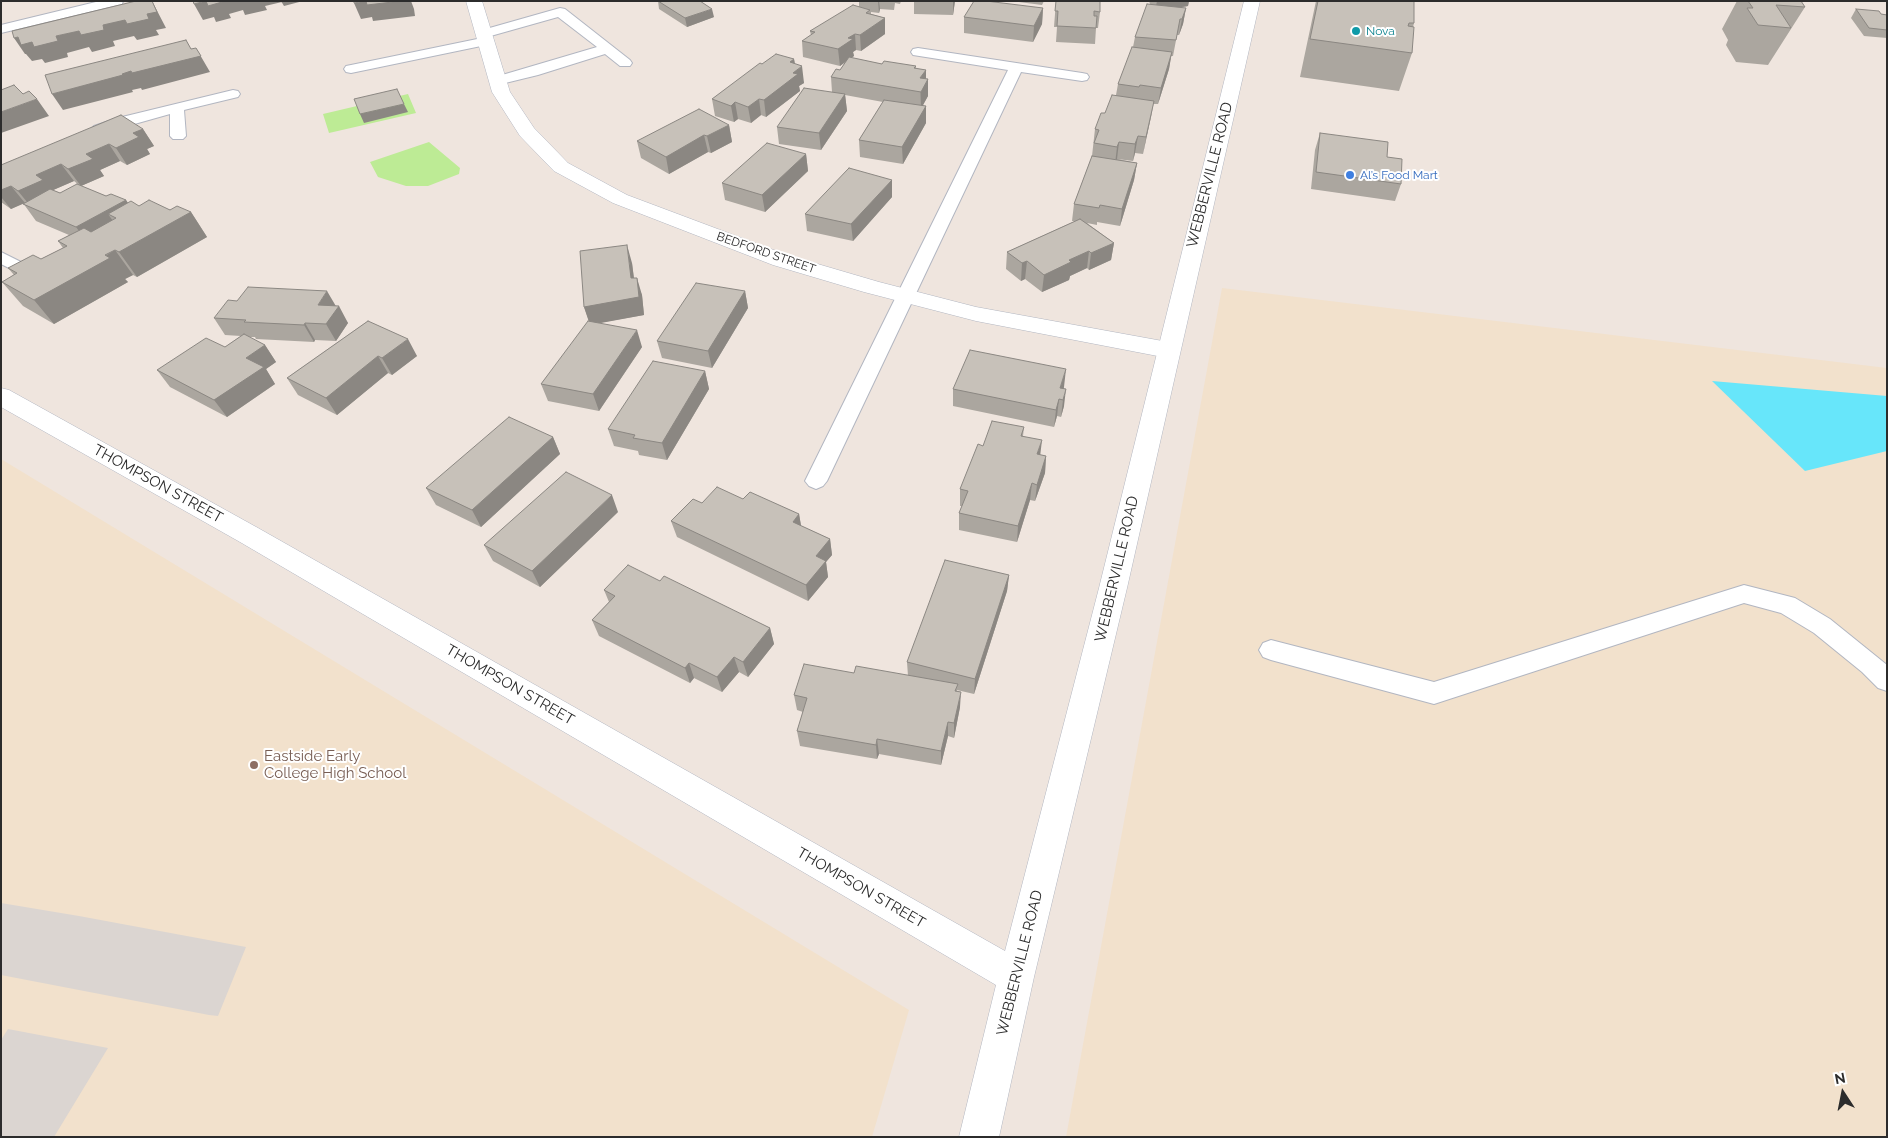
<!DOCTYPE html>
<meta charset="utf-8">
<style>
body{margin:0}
#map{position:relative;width:1888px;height:1138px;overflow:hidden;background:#efe5de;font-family:Raleway,sans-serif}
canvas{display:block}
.frame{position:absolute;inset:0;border:2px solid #2c2c2c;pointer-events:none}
.north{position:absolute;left:1818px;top:1068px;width:50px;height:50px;-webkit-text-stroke:4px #fff;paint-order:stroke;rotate:349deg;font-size:14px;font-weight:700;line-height:20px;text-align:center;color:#2c2c2c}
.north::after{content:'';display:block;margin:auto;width:18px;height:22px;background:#2c2c2c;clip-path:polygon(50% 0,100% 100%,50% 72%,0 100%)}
</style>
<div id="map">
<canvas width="1888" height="1138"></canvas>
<div class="frame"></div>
<div class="north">N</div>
</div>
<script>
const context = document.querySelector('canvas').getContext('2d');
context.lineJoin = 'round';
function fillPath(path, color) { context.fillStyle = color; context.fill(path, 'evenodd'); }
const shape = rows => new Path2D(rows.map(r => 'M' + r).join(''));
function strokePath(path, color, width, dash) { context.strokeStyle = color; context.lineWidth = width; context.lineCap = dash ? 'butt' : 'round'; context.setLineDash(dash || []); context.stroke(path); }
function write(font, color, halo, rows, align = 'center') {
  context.font = font + ' Raleway,sans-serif'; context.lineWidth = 4; context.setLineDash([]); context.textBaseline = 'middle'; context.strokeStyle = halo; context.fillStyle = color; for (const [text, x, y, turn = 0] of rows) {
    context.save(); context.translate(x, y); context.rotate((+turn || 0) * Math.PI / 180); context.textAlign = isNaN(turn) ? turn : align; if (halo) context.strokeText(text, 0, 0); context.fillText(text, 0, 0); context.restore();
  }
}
fillPath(shape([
 [1222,288,1887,368,1887,1137,1066,1137],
 [1,459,909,1010,872,1137,1,1137]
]), '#f2e1cc');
fillPath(shape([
 [408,94,416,113,329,133,323,114],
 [429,142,460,168,459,174,428,186,406,186,378,177,370,162]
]), '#bdeb95');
fillPath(shape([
 [1,903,79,916,246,947,218,1016,209,1015,1,975],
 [8,1029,108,1048,54,1137,1,1137,1,1040]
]), '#dbd5d1');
fillPath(shape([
 [1712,381,1887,396,1887,451,1805,471]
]), '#67e6fa');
const lane = shape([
 [100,1,123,1,122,4,1,33,1,25,100,1],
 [560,8,565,9,630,60,632,63,630,66,620,66,605,54,538,75,497,85,492,84,490,81,492,78,597,47,558,17,487,37,493,41,486,45,351,73,346,72,344,69,346,66,351,65,482,38,477,34,479,31,560,8],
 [918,48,1082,73,1087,74,1089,77,1087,80,1082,81,1021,72,827,481,823,486,816,489,809,486,805,481,1008,70,913,55,911,52,913,49,918,48],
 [233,90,238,91,240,94,238,97,184,110,186,136,183,139,173,139,170,136,170,114,99,134,94,132,91,129,94,126,118,118,233,90],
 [1,252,35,269,38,273,35,277,29,278,1,264,1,252],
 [1744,585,1795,598,1830,619,1887,665,1887,691,1878,688,1862,672,1814,633,1781,613,1744,603,1434,704,1271,660,1263,657,1259,650,1263,643,1271,640,1434,682,1744,585]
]);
const street = shape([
 [466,1,482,1,510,92,534,128,568,163,627,195,787,255,879,282,976,307,1168,342,1176,345,1180,350,1176,355,1168,358,976,321,864,292,773,265,613,203,554,171,520,136,492,92,466,1]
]);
const secondary = shape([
 [1244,1,1260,1,1127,588,1034,977,999,1137,959,1137,996,985,240,542,1,407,1,388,9,390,258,528,1005,951,1099,588,1244,1]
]);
strokePath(lane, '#b2b6c1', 2);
strokePath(street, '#b2b6c1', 1);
strokePath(secondary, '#b2b6c1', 1);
fillPath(lane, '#fff');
fillPath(street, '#fff');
fillPath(secondary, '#fff');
fillPath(shape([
 [658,1,714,17,687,27,659,9],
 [859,1,901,1,900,4,895,3,894,10,880,9,879,13,871,12,871,14,885,18,885,34,861,51,856,50,853,52,854,56,850,58,882,64,916,66,916,69,926,70,926,79,928,79,928,96,922,106,926,106,926,123,903,164,860,157,859,140,883,102,845,95,847,111,821,150,779,144,777,127,832,92,831,77,840,70,846,61,840,66,803,57,802,41,811,35,810,31,859,7],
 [914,1,955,1,953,15,914,14],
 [1011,1,1044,1,1042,5],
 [1056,1,1100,12,1098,28,1096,28,1095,44,1056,42,1057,27,1054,27],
 [1149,1,1189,1,1188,6,1179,8,1186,8,1183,24,1179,35,1177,35,1173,56,1171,56,1169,69,1158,104,1153,104,1143,154,1135,153,1133,161,1117,159,1137,163,1134,180,1120,226,1097,222,1097,225,1087,223,1114,243,1111,260,1089,270,1087,268,1070,276,1069,280,1042,292,1025,279,1021,281,1006,269,1007,252,1075,221,1072,221,1074,204,1092,156,1095,129,1116,95,1118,84,1133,47,1135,37,1150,4],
 [1316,1,1414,1,1414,23,1413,27,1412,53,1399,91,1300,77],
 [1737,1,1801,1,1805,7,1768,65,1736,62,1726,45,1728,40,1722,29],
 [1043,8,1042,24,1033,42,964,33,964,17],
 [1856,9,1881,14,1887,15,1887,38,1864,36,1851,18],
 [794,59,795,64,804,83,799,86,800,91,766,117,761,115,751,123,738,119,734,122,715,116,712,99,762,64],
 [729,125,732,142,711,153,708,152,669,174,641,158,637,141],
 [143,129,154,146,147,149,150,154,127,165,120,161,100,170,104,176,81,186,106,196,126,200,128,203,139,206,191,212,207,237,137,277,133,275,125,279,128,282,54,324,23,306,2,282,14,275,8,268,41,259,63,248,58,241,69,235,36,221,23,203,11,209,1,202,1,165],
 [74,181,79,185,60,193,53,190],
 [1320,133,1387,157,1401,184,1395,201,1311,189,1315,150],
 [806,154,808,171,765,212,725,200,722,183],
 [892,180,892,197,853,241,807,231,805,214],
 [632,263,634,278,642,295,644,315,598,323,642,347,599,411,548,401,541,384,589,321,584,307],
 [745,291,748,308,712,368,662,358,657,341],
 [335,306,348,323,336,341,315,340,314,342,256,339,255,337,248,337,265,345,276,362,266,369,275,384,227,417,170,387,157,370,225,347,241,336,225,335,214,318],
 [368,321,417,356,392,375,388,373,337,415,298,395,287,378],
 [705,371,709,389,667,460,639,455,638,451,614,446,608,429],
 [1064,387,1064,406,1061,417,1057,416,1054,427,953,406,953,389],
 [1024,427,1023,436,1040,455,1046,456,1045,473,1035,501,1030,500,1017,542,959,530,959,513,962,506,960,506,960,489,983,446],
 [553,437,560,454,481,527,436,505,426,488],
 [743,499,799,514,801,526,830,539,832,555,826,562,828,577,808,601,677,537,671,521,702,503],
 [618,512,540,587,493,561,484,545],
 [1009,575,1007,591,974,694,957,690,960,707,954,738,948,736,941,765,879,754,877,759,800,746,797,731,803,712,797,710,794,695,854,673,908,676,907,662],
 [660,581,770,628,774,644,748,677,739,672,722,692,694,678,690,683,599,636,592,620,609,602,604,590]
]), '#aba69f');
fillPath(shape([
 [152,1,166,28,156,30,159,35,137,40,134,36,113,41,115,46,92,52,89,47,67,53,68,57,45,63,42,59,32,61,26,54,25,54,14,38,18,37,56,36,147,14],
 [206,1,281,1,282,2,265,6,267,10,245,15,243,10,229,14,231,18,216,22,214,17,203,20,194,4],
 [281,1,303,1,284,6],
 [366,1,411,1,414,9,415,16,373,21,372,17,361,19,354,3],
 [878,1,879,1,880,9,879,13],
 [953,1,955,1,953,15],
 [1157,1,1189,1,1188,6,1155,11],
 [1043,8,1042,24,1033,42,1034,26],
 [1186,8,1183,24,1179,35,1182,19],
 [712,9,714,17,687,27,685,18],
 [885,18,885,34,861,51,860,35],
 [855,34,856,50,853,52,854,56,840,66,838,49,848,38],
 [186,40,195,57,196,48,210,72,142,90,141,88,132,90,133,92,63,110,52,94,122,74],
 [1172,52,1169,69,1158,104,1161,88],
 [794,59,796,71,802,66,804,83,799,86,800,91,766,117,764,100,790,62],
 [926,70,926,83,928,79,928,96,921,109,920,78],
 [845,94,847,111,821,150,819,133],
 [37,99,49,116,1,133,1,112],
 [759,99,761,115,751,123,748,107],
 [1154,101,1151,117,1143,154,1146,137],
 [735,102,738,119,734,122,731,106],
 [404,104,408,112,364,123,360,114],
 [926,106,926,123,903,164,902,147],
 [729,125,732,142,711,153,707,136],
 [143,129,154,146,147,149,150,154,127,165,116,148,133,133],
 [704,135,708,152,669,174,666,157],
 [1138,136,1135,153,1133,161,1135,144],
 [1119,142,1117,159,1115,164,1117,147],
 [109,144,120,161,100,170,104,176,81,186,68,169,86,154],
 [806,154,808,171,765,212,762,195],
 [1137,163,1134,180,1120,226,1122,209],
 [61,164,74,181,51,191,32,208,18,191,36,175],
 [892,180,892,197,853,241,851,224],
 [11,186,25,203,11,209,1,197,1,190],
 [126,200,137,217,116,218,108,214,118,228,89,244,76,227],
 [191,212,207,237,137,277,119,252],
 [1114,243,1111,260,1089,270,1091,253],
 [627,245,632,263,636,296,631,278],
 [115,250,133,275,125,279,128,282,54,324,34,300],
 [1089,251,1087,268,1070,276,1069,280,1042,292,1044,275,1069,260],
 [1027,261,1025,279,1021,281,1022,263],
 [637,278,642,295,644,315,590,325,584,307],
 [327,291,337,308,339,306,348,323,336,341,326,324,318,305],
 [745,291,748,308,712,368,708,351],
 [305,323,315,340,314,342,304,325],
 [637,330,642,347,599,411,593,394],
 [408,339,417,356,392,375,382,358],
 [265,345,276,362,266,369,275,384,227,417,214,400,246,358],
 [378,356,388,373,337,415,326,398],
 [1066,369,1064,387,1059,399,1057,416,1054,427,1056,410,1060,388],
 [705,371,709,389,667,460,662,443],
 [1066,389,1064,406,1061,417,1063,400],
 [553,437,560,454,481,527,472,510],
 [1042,440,1040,457,1037,454],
 [1046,456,1045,473,1035,501,1037,485],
 [1032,483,1030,500,1017,542,1018,526],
 [612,495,618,512,540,587,532,571],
 [799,514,802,531,793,522],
 [830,539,832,555,826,562,828,577,808,601,806,585,816,556],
 [1009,575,1007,591,974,694,975,679],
 [770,628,774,644,748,677,743,662],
 [734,657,739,672,722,692,717,677],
 [689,663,694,678,690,683,685,668],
 [961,692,960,707,954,738,954,723],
 [948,722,948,736,941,765,941,751],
 [877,739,879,754,877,759,876,745]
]), '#8b8782');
const building = shape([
 [136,1,152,1,157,12,147,14,149,19,127,24,125,20,103,25,104,30,81,35,79,31,56,36,58,41,34,47,32,42,21,45,18,37,14,38,12,31,136,1],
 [193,1,206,1,194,4,193,1],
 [206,1,222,1,222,2,208,6,206,1],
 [354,1,366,1,354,3,354,1],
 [366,1,401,1,367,5,366,1],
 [658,1,700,1,712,9,685,18,658,1],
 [974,1,986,1,1043,8,1034,26,964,17,974,1],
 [1056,1,1100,1,1100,12,1094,11,1094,16,1097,16,1096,28,1057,26,1058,11,1055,11,1056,1],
 [1318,1,1414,1,1414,23,1409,23,1408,26,1414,27,1412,53,1310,39,1318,1],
 [1748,1,1801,1,1805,7,1776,5,1791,28,1758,25,1747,8,1753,8,1748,1],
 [1147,4,1186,8,1182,19,1180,19,1176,40,1135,37,1147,4],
 [853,5,870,10,866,13,885,18,860,35,855,34,848,38,853,39,838,49,802,41,815,32,810,31,853,5],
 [1856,9,1879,11,1881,14,1887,15,1887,30,1869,28,1856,9],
 [186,40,191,49,196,48,201,56,132,73,131,71,122,74,123,75,52,94,45,75,186,40],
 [1132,47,1172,52,1161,88,1140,85,1139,87,1118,84,1132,47],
 [776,54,794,59,790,62,802,66,793,73,798,74,764,100,759,99,748,107,735,102,731,106,712,99,760,63,762,64,776,54],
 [849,57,882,64,884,61,916,66,914,68,926,70,920,78,928,79,921,92,831,77,836,69,840,70,849,57],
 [14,85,23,94,29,91,37,99,1,112,1,90,14,85],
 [804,88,845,94,819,133,777,127,804,88],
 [397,89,404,104,360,114,354,99,397,89],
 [1112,95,1154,101,1146,137,1138,136,1135,144,1119,142,1117,147,1094,143,1099,130,1095,129,1101,113,1105,113,1112,95],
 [884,100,926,106,902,147,859,140,884,100],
 [699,109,729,125,707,136,704,135,666,157,637,141,699,109],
 [121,115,143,129,133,133,139,137,116,148,109,144,86,154,93,159,68,169,61,164,36,175,43,180,18,191,11,186,1,190,1,165,121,115],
 [1320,133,1388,142,1387,157,1402,159,1401,184,1316,172,1320,133],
 [767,143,806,154,762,195,722,183,767,143],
 [1092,156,1137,163,1122,209,1100,205,1099,208,1074,204,1092,156],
 [849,168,892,180,851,224,805,214,849,168],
 [77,184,106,196,111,194,126,200,76,227,23,204,50,189,60,193,77,184],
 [149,200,170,210,177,206,191,212,119,252,115,250,105,255,110,258,34,300,2,282,17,273,8,268,33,255,41,259,67,246,58,241,84,228,91,232,116,218,108,214,131,201,139,206,149,200],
 [1080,219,1114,243,1091,253,1089,251,1069,260,1071,262,1044,275,1027,261,1022,263,1007,252,1080,219],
 [627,245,631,278,637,278,639,297,584,307,580,251,627,245],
 [696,283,745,291,708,351,657,341,696,283],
 [248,287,327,291,318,305,339,306,326,324,305,323,304,325,244,322,246,320,214,318,228,300,237,301,248,287],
 [368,321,408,339,382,358,378,356,326,398,287,378,368,321],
 [588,321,637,330,593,394,541,384,588,321],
 [244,334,265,345,246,358,264,367,214,400,157,370,206,338,225,347,244,334],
 [970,350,1066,369,1060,388,1066,389,1063,400,1059,399,1056,410,953,389,970,350],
 [653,361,705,371,662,443,633,438,635,435,608,429,653,361],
 [509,417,553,437,472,510,426,488,509,417],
 [992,421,1024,427,1021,436,1042,440,1037,454,1046,456,1037,485,1032,483,1018,526,959,513,968,491,960,489,978,444,983,446,992,421],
 [566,472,612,495,532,571,484,545,566,472],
 [717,487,743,499,750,492,799,514,793,522,830,539,816,556,826,561,806,585,671,521,693,499,702,503,717,487],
 [945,560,1009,575,975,679,907,662,945,560],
 [628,565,660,581,664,576,770,628,743,662,734,657,717,677,689,663,685,668,592,620,615,596,604,590,628,565],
 [804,664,854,673,856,666,958,684,955,691,961,692,954,723,948,722,941,751,877,739,876,745,797,731,807,698,794,695,804,664]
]);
fillPath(building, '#c7c1b9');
strokePath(building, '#8b8782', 1);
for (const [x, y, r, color] of [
 [1356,31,5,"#0f9aa8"],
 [1350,175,5,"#3f7fe0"],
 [254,765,5,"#8d6e63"]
]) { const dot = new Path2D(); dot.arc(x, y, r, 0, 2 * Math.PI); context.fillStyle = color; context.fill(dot); strokePath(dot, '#fff', 2); }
write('12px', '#0d838f', '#fff', [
 ["Nova",1366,31]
], 'left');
write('12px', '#366cbe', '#fff', [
 ["Al’s Food Mart",1360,175]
], 'left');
write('12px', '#2c2c2c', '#fff', [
 ["BEDFORD STREET",766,253,19]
]);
write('15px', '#2c2c2c', '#fff', [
 ["WEBBERVILLE ROAD",1210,175,-76],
 ["THOMPSON STREET",158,484,29],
 ["WEBBERVILLE ROAD",1117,569,-77],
 ["THOMPSON STREET",510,685,30],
 ["THOMPSON STREET",861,888,30],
 ["WEBBERVILLE ROAD",1020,963,-76]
]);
write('15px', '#785e54', '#fff', [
 ["Eastside Early",264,756],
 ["College High School",264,773]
], 'left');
</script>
